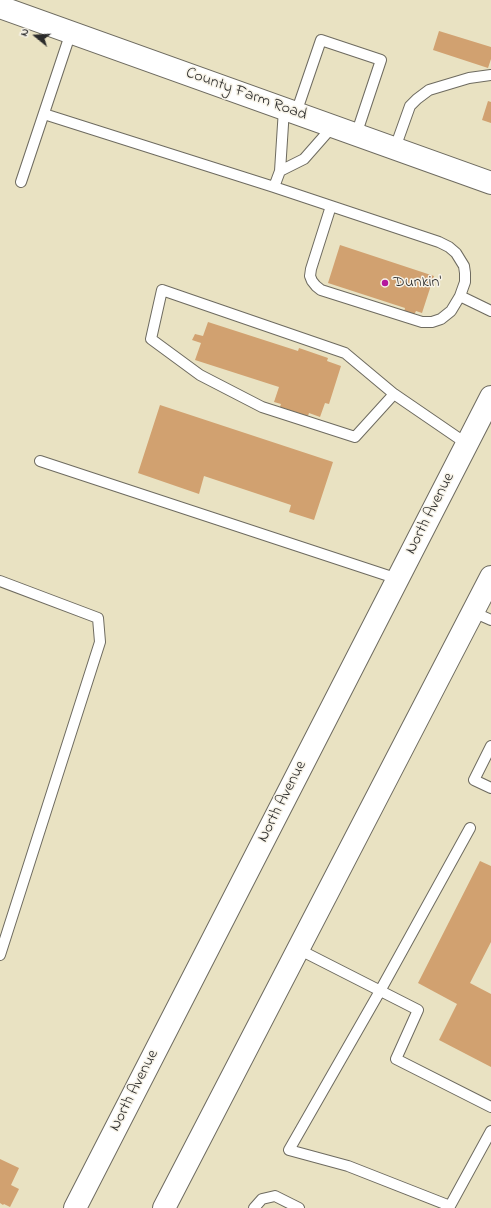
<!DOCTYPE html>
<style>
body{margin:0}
#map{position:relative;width:491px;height:1208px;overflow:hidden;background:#e9e2c2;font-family:"Indie Flower",sans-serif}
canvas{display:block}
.north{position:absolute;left:16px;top:16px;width:40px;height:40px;-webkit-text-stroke:3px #f7f3e8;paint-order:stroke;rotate:288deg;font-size:11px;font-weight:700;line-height:16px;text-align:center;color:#2b2b2b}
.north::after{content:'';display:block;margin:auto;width:14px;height:18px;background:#2b2b2b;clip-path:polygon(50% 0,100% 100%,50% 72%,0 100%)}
</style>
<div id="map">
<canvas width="491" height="1208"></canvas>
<div class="north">N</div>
</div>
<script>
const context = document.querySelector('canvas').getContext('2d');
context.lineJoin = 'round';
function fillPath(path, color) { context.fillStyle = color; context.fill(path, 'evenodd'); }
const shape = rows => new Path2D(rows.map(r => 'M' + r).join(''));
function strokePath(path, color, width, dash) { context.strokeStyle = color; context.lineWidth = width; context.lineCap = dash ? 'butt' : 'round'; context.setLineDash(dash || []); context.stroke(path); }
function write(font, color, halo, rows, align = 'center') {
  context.font = font + ' "Indie Flower",sans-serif'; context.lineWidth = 3; context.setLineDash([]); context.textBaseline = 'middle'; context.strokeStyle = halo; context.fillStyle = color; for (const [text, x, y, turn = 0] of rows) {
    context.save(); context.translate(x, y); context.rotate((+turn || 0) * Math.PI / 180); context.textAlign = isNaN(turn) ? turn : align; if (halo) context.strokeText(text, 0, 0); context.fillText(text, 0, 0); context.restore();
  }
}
fillPath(shape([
 [439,31,491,47,491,59,488,68,433,50],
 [488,101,491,102,491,123,482,120],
 [340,245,434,276,422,313,416,311,414,315,404,312,405,308,328,283],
 [208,322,298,351,299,348,328,358,327,361,341,366,329,404,325,403,320,417,309,413,308,416,280,407,281,404,274,402,279,387,195,360,201,343,192,340,195,334,203,336],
 [160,405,333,462,314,520,289,512,291,505,204,476,199,494,138,473],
 [480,861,491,866,491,942,470,983,491,994,491,1067,439,1040,457,1004,418,983],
 [0,1159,19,1168,11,1185,19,1189,10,1207,4,1204,3,1205,0,1203]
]), '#d1a170');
const lane = shape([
 [296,113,321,40,381,60,356,135],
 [44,114,274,187,280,171,284,109],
 [395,148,410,106,417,99,429,90,469,78,491,75],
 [280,171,304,159,333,126],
 [21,182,71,32],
 [274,187,439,242,449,247,456,253,464,266,465,273,465,282,460,296,491,311],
 [331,206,311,269,310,276,312,281,316,286,321,290,422,322,432,322,441,319,451,311,460,296],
 [394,394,355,437,262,407,200,375,151,339,162,290,345,353,394,394,467,444],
 [40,461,398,579],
 [0,581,98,618,100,642,0,955],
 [473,612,491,620],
 [491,746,474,780,491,788],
 [470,828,380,991,289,1150,348,1166,450,1206,491,1131],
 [298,949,418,1010,396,1059,491,1107],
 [254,1208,262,1199,275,1196,299,1208]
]);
const secondary = shape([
 [0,7,491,183]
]);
const primary = shape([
 [75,1208,491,397],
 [164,1208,491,577]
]);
strokePath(lane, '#6e6b60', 12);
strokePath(secondary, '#6e6b60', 24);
strokePath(primary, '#6e6b60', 24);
strokePath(lane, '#fff', 10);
strokePath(secondary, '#fff', 22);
strokePath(primary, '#fff', 22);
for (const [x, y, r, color] of [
 [385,283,4,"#b5179e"]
]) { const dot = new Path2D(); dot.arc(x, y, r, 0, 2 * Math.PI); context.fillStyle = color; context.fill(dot); strokePath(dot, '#f7f3e8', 1.5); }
write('16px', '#2b2b2b', '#f7f3e8', [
 ["County Farm Road",246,95,20],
 ["North Avenue",431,514,-63],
 ["North Avenue",283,802,-63],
 ["North Avenue",135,1091,-63]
]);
write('16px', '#2b2b2b', '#f7f3e8', [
 ["Dunkin'",393,283]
], 'left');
</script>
